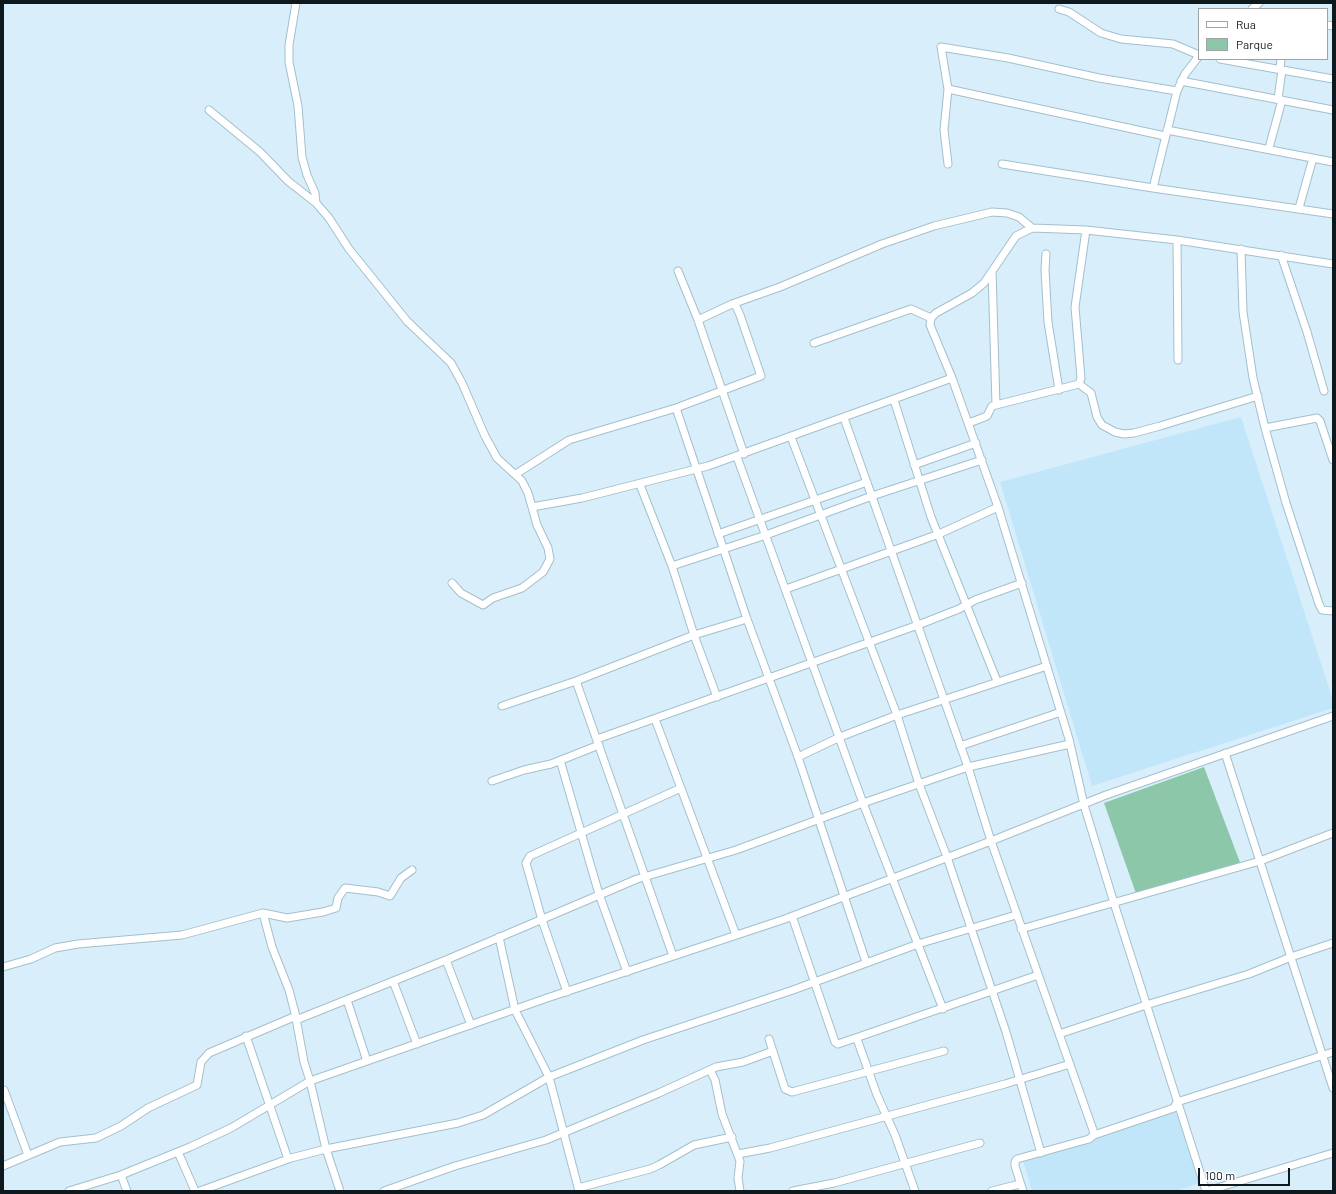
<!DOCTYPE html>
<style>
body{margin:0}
#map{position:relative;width:1336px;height:1194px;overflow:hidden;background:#d8effb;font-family:Barlow,sans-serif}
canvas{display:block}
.frame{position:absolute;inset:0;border:4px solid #0e191e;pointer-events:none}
.legend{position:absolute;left:1198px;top:8px;width:130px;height:52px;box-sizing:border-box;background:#fff;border:1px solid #9fa3a5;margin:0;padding:5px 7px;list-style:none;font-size:12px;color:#0e191e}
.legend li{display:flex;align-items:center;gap:8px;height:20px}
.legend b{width:20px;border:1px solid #9fa3a5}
.scale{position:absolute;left:1198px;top:1168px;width:92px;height:18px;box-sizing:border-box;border:2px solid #0e191e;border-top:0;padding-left:5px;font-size:12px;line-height:14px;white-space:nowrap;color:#0e191e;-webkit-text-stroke:3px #fff;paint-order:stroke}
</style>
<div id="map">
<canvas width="1336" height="1194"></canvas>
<div class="frame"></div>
<ul class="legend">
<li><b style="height:5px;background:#fff"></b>Rua</li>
<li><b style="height:11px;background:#8cc7aa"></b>Parque</li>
</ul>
<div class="scale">100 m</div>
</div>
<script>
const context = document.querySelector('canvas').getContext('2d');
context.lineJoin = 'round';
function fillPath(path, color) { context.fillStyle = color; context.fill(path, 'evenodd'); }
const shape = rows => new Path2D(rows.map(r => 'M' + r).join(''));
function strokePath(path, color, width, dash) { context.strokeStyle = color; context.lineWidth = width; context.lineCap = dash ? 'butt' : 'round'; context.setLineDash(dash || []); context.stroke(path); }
fillPath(shape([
 [1241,417,1333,700,1333,708,1092,786,1000,482],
 [1175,1109,1199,1183,1176,1191,1032,1191,1023,1160]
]), '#c1e6f9');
fillPath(shape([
 [1204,767,1241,865,1138,899,1104,803]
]), '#8cc7aa');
const street = shape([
 [296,3,289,45,289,62,298,106,302,157,307,175,315,193,316,203],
 [1059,9,1069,12,1101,33,1121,39,1173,44,1199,55],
 [1252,9,1259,3],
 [1327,25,1333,26],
 [1220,59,1333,79],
 [1280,69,1281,59],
 [1181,81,1333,110],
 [948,89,1165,136],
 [1278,99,1282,70],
 [209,110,260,152,288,181,316,203,329,218,349,249,407,321,451,363,462,383,485,436,497,458,522,481,528,493,537,525,548,548,550,559,543,572,522,588,493,598,483,605,461,593,452,583],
 [1167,130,1333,162],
 [1269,148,1282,100],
 [948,164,944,130,948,89,941,47,1008,58,1099,78,1177,91],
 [1002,164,1153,188,1333,214],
 [1153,188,1177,91,1185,74,1199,56],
 [1299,208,1313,158],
 [1177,240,1178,360],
 [1241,249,1243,312,1253,378,1265,428,1286,503,1319,604,1322,610,1333,611],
 [1046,254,1045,270,1048,322,1059,390],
 [1281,255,1307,332,1324,391],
 [678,271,698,320,744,454],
 [992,271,996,405],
 [732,304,780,287,882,244,934,226,992,212,1007,213,1019,217,1032,228],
 [814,343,911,309,931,318],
 [1079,384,1081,378,1075,307,1086,230],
 [894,400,931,517,997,681],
 [676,408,747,619,798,757,866,962],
 [844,418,968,767,991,841,1093,1130,1094,1135,1089,1139,1017,1159,1015,1162,1015,1166,1023,1191],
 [969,423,987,416,992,406,1079,384,1091,393,1097,417,1102,425,1115,432,1124,434,1134,433,1160,426,1258,396],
 [1265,428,1317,418,1320,421,1333,460],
 [791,437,897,715,919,784,947,857,1006,1032,1041,1153],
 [737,457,863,803,943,1009],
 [914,465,976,443],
 [516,474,569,440,676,408,761,376,740,315,736,306,732,304,698,320],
 [640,485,672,566,694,635,717,697],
 [532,507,582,498,708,466,952,378],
 [718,534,867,482],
 [672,566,766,535,872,496,982,460],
 [786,589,939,534,998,507],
 [576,681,673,956],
 [502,706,576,681,694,635,747,619],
 [655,719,736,935],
 [597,739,918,625,959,609,975,600,1022,583],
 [960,746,1061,712],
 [1225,753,1333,1088],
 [798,757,840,737,897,715,1047,666],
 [560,760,599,894,627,972],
 [492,781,524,770,551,764,599,745],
 [792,916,835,1042,838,1044,1038,975],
 [1021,929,1260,861,1333,833],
 [499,937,515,1010,549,1077,579,1191],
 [446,960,471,1025],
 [3,967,31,959,55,948,78,944,182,935,263,913,287,918,323,912,336,908,338,898,345,888,378,892,390,896,401,878,412,870],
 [393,981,417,1044],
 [567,992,542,920,526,863,530,856,681,788],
 [347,1000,367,1061],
 [296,1020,446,960,637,879,736,850,863,803,968,767,1070,744],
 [1059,1034,1146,1005,1249,974,1291,957,1333,943],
 [246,1036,288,1159],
 [769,1039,785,1089,792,1092,944,1051],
 [857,1039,877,1095,895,1135,915,1191],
 [710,1070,715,1080,722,1114,740,1161,738,1178,740,1191],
 [4,1090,28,1155],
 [1094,1135,1174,1108,1177,1102,1333,1052],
 [178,1152,195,1191],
 [738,1154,770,1148,1005,1084,1070,1064],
 [3,1166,60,1142,96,1138,121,1126,148,1108,197,1085,201,1062,209,1053,296,1016],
 [121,1175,127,1191],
 [578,1188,650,1169,659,1165,694,1145,732,1137],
 [69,1191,121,1175,190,1147,231,1128,310,1081,304,1062,295,1013,289,990,272,947,263,913],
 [200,1191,291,1158,326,1149,458,1123,483,1115,549,1077,643,1040,793,990,918,944,1016,915],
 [340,1191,326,1149,310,1081,550,997,785,919,991,841,1106,795,1333,716],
 [384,1191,455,1166,546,1140,659,1093,716,1067,743,1062,773,1051],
 [793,1191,834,1183,980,1143],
 [992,1191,1020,1184],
 [1206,1191,1114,903,1084,805,1069,739,998,507,952,378,930,325,931,318,936,313,972,293,984,283,1016,236,1032,228,1086,230,1177,240,1333,264],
 [1207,1191,1333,1153]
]);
strokePath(street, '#a3bfcd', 9);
strokePath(street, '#fff', 7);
</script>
